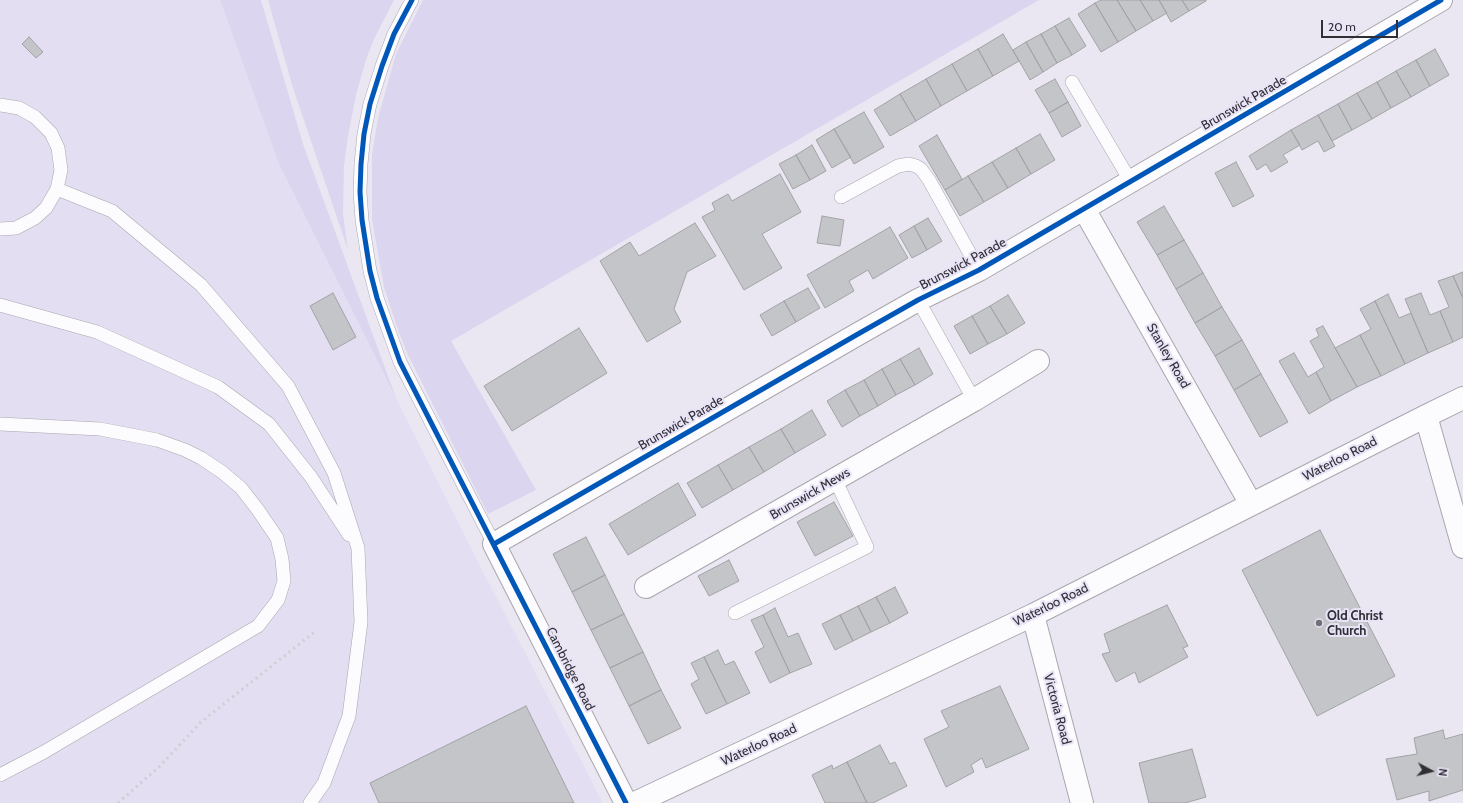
<!DOCTYPE html>
<style>
body{margin:0}
#map{position:relative;width:1463px;height:803px;overflow:hidden;background:#eae7f2;font-family:Cabin,sans-serif}
canvas{display:block}
.north{position:absolute;left:1411px;top:751px;width:40px;height:40px;-webkit-text-stroke:3px #e8e3f6;paint-order:stroke;rotate:97deg;font-size:11px;font-weight:700;line-height:16px;text-align:center;color:#302f36}
.north::after{content:'';display:block;margin:auto;width:14px;height:18px;background:#302f36;clip-path:polygon(50% 0,100% 100%,50% 72%,0 100%)}
.scale{position:absolute;left:1321px;top:20px;width:77px;height:18px;box-sizing:border-box;border:2px solid #302f36;border-top:0;padding-left:5px;font-size:12px;line-height:14px;white-space:nowrap;color:#302f36;-webkit-text-stroke:3px #e8e3f6;paint-order:stroke}
</style>
<div id="map">
<canvas width="1463" height="803"></canvas>
<div class="north">N</div>
<div class="scale">20 m</div>
</div>
<script>
const context = document.querySelector('canvas').getContext('2d');
context.lineJoin = 'round';
function fillPath(path, color) { context.fillStyle = color; context.fill(path, 'evenodd'); }
const shape = rows => new Path2D(rows.map(r => 'M' + r).join(''));
function strokePath(path, color, width, dash) { context.strokeStyle = color; context.lineWidth = width; context.lineCap = dash ? 'butt' : 'round'; context.setLineDash(dash || []); context.stroke(path); }
function write(font, color, halo, rows, align = 'center') {
  context.font = font + ' Cabin,sans-serif'; context.lineWidth = 4; context.setLineDash([]); context.textBaseline = 'middle'; context.strokeStyle = halo; context.fillStyle = color; for (const [text, x, y, turn = 0] of rows) {
    context.save(); context.translate(x, y); context.rotate((+turn || 0) * Math.PI / 180); context.textAlign = isNaN(turn) ? turn : align; if (halo) context.strokeText(text, 0, 0); context.fillText(text, 0, 0); context.restore();
  }
}
fillPath(shape([
 [0,0,220,0,279,164,477,560,603,803,0,803]
]), '#e3def1');
fillPath(shape([
 [220,0,261,0,303,144,396,398,279,164],
 [268,0,394,0,374,39,365,63,356,95,348,136,344,166,343,214,348,250,293,88],
 [423,0,1039,0,451,341,536,490,488,514,408,355,399,333,384,287,372,220,372,154,378,118,396,54]
]), '#dcd5ef');
const building = shape([
 [1101,0,1117,0,1136,31,1118,42,1095,3,1101,0],
 [1117,0,1140,0,1153,21,1136,31,1117,0],
 [1140,0,1159,0,1167,13,1153,21,1140,0],
 [1159,0,1182,0,1189,11,1171,22,1159,0],
 [1182,0,1206,0,1206,1,1189,11,1182,0],
 [1095,3,1118,42,1101,52,1078,14,1095,3],
 [1069,18,1086,46,1072,55,1055,26,1069,18],
 [1055,26,1072,55,1057,63,1041,34,1055,26],
 [1003,34,1019,61,993,76,978,49,1003,34],
 [1041,34,1057,63,1043,72,1026,42,1041,34],
 [29,37,43,52,36,58,22,44,29,37],
 [1026,42,1043,72,1030,80,1013,50,1026,42],
 [978,49,993,76,967,91,952,64,978,49],
 [1435,49,1449,75,1430,86,1416,60,1435,49],
 [1416,60,1430,86,1411,97,1396,71,1416,60],
 [952,64,967,91,941,106,926,79,952,64],
 [1396,71,1411,97,1391,108,1377,82,1396,71],
 [926,79,941,106,916,121,900,94,926,79],
 [1055,79,1068,102,1049,113,1035,90,1055,79],
 [1377,82,1391,108,1372,119,1357,93,1377,82],
 [1357,93,1372,119,1352,130,1338,104,1357,93],
 [900,94,916,121,890,136,874,110,900,94],
 [1068,102,1081,126,1062,137,1049,113,1068,102],
 [1338,104,1352,130,1332,141,1318,115,1338,104],
 [864,112,884,147,854,164,834,129,864,112],
 [1318,115,1335,146,1324,152,1318,141,1302,150,1291,130,1318,115],
 [834,129,851,157,832,168,816,140,834,129],
 [1291,130,1300,145,1283,155,1288,162,1271,172,1266,164,1257,170,1249,156,1291,130],
 [1040,134,1055,160,1031,174,1016,148,1040,134],
 [937,135,962,179,945,190,919,146,937,135],
 [812,145,826,171,810,180,796,155,812,145],
 [1016,148,1031,174,1008,188,992,162,1016,148],
 [796,155,810,180,793,189,779,164,796,155],
 [992,162,1008,188,984,202,968,176,992,162],
 [1236,162,1254,196,1233,207,1215,173,1236,162],
 [780,174,801,212,762,234,782,268,744,290,702,217,715,210,712,203,728,194,732,201,780,174],
 [968,176,984,202,960,216,945,190,968,176],
 [1164,206,1184,240,1157,255,1137,222,1164,206],
 [822,216,844,220,840,246,817,243,822,216],
 [928,218,942,241,927,250,914,226,928,218],
 [695,223,716,256,687,272,674,309,681,322,647,342,600,261,630,242,639,256,695,223],
 [914,226,927,250,912,258,899,235,914,226],
 [890,227,908,258,873,279,868,270,849,281,854,291,825,308,807,275,890,227],
 [1184,240,1203,273,1176,289,1157,255,1184,240],
 [1463,272,1463,298,1453,276,1463,272],
 [1203,273,1222,307,1195,323,1176,289,1203,273],
 [1453,276,1463,298,1463,337,1453,342,1440,311,1449,307,1438,281,1453,276],
 [808,288,820,308,796,322,784,301,808,288],
 [333,293,356,337,333,350,310,306,333,293],
 [1421,293,1430,315,1440,311,1453,342,1428,353,1405,299,1421,293],
 [1388,294,1399,318,1411,313,1428,353,1405,364,1375,301,1388,294],
 [1008,295,1025,323,1007,334,990,306,1008,295],
 [784,301,796,322,772,336,760,315,784,301],
 [1375,301,1405,364,1381,376,1360,335,1371,329,1360,309,1375,301],
 [990,306,1007,334,988,344,972,316,990,306],
 [1222,307,1242,340,1215,356,1195,323,1222,307],
 [972,316,988,344,970,354,954,326,972,316],
 [1323,326,1357,387,1331,401,1316,372,1324,367,1310,341,1319,336,1316,329,1323,326],
 [579,328,607,373,512,431,484,386,579,328],
 [1360,335,1381,376,1357,387,1335,348,1360,335],
 [1242,340,1261,374,1234,390,1215,356,1242,340],
 [919,348,933,374,915,385,900,359,919,348],
 [1294,353,1308,377,1316,372,1331,401,1309,414,1279,361,1294,353],
 [900,359,915,385,896,395,882,369,900,359],
 [882,369,896,395,878,406,864,380,882,369],
 [1261,374,1288,422,1260,437,1234,390,1261,374],
 [864,380,878,406,860,416,845,390,864,380],
 [845,390,860,416,842,427,827,401,845,390],
 [812,410,826,435,795,453,781,429,812,410],
 [781,429,795,453,764,472,749,447,781,429],
 [749,447,764,472,733,490,718,465,749,447],
 [718,465,733,490,702,508,687,483,718,465],
 [678,483,696,515,628,555,609,524,678,483],
 [834,502,853,536,815,556,797,522,834,502],
 [1320,530,1395,676,1317,716,1242,570,1320,530],
 [586,537,605,575,572,592,553,554,586,537],
 [729,560,739,581,709,596,698,576,729,560],
 [605,575,624,614,591,630,572,592,605,575],
 [895,587,908,613,890,623,876,597,895,587],
 [876,597,890,623,871,632,858,606,876,597],
 [1167,605,1188,646,1183,648,1188,657,1139,683,1135,672,1116,682,1102,654,1110,652,1104,634,1167,605],
 [858,606,871,632,853,641,840,615,858,606],
 [775,608,788,637,798,633,812,664,790,673,763,615,775,608],
 [624,614,643,652,610,668,591,630,624,614],
 [763,615,790,673,770,683,755,652,764,647,751,620,763,615],
 [840,615,853,641,835,650,822,624,840,615],
 [718,650,725,665,734,661,750,693,727,704,704,657,718,650],
 [643,652,661,690,629,706,610,668,643,652],
 [704,657,727,704,706,714,691,684,699,679,691,663,704,657],
 [1000,686,1029,749,986,768,982,758,971,765,974,772,946,787,924,739,949,727,941,711,1000,686],
 [661,690,681,728,648,744,629,706,661,690],
 [526,706,574,803,379,803,370,783,526,706],
 [1443,730,1445,739,1463,734,1463,790,1429,801,1429,791,1397,800,1386,759,1417,754,1414,738,1443,730],
 [880,745,890,764,895,762,907,786,873,803,867,803,847,762,880,745],
 [1192,749,1206,797,1185,803,1149,803,1139,763,1192,749],
 [847,762,867,803,825,803,812,775,832,765,833,769,847,762]
]);
fillPath(building, '#c4c5c8');
strokePath(building, '#a2a3a6', 1);
const service = shape([
 [412,0,394,34,382,66,370,104,364,134,361,164,360,192,362,220,370,271,377,298,400,362,494,544],
 [1072,82,1131,182],
 [0,105,19,108,35,117,51,133,58,148,61,170,57,189,46,208,35,218,16,228,0,229],
 [57,189,112,211,201,285,288,386,334,473,358,548,361,622,349,716,324,783,310,803],
 [841,197,898,166,909,164,916,166,921,169,929,180,979,270],
 [918,300,974,400],
 [0,305,97,332,218,387,269,424,311,477,349,535],
 [0,424,100,429,157,440,185,450,201,458,222,472,241,488,258,510,277,538,282,559,284,581,278,600,258,626,44,752,0,775],
 [735,613,867,547,835,479]
]);
const minor = shape([
 [1084,209,1251,504],
 [1426,416,1463,547],
 [646,587,974,400,1038,361],
 [1033,615,1082,803],
 [626,803,494,544,858,334,918,300,979,270,1441,0],
 [635,803,1033,615,1426,416,1463,398]
]);
strokePath(service, '#a9a7ae', 14);
strokePath(minor, '#a9a7ae', 24);
strokePath(service, '#fcfbfd', 13);
strokePath(minor, '#fcfbfd', 22);
strokePath(shape([
 [118,803,159,767,201,722,317,630]
]), '#cfced1', 3, [2, 4]);
strokePath(shape([
 [412,0,394,34,382,66,370,104,364,134,361,164,360,192,362,220,370,271,377,298,400,362,626,803],
 [494,544,858,334,918,300,979,270,1441,0]
]), '#0057b8', 5);
for (const [x, y, r, color] of [
 [1319,623,4,"#716f78"]
]) { const dot = new Path2D(); dot.arc(x, y, r, 0, 2 * Math.PI); context.fillStyle = color; context.fill(dot); strokePath(dot, '#e8e3f6', 1.5); }
write('13px', '#302f36', '#e8e3f6', [
 ["Brunswick Parade",1244,103,-30],
 ["Brunswick Parade",963,264,-28],
 ["Stanley Road",1168,356,60],
 ["Brunswick Parade",681,423,-30],
 ["Waterloo Road",1340,459,-27],
 ["Brunswick Mews",810,494,-30],
 ["Waterloo Road",1051,605,-26],
 ["Cambridge Road",570,669,63],
 ["Victoria Road",1057,709,75],
 ["Waterloo Road",759,745,-25]
]);
write('bold 13px', '#302f36', '#e8e3f6', [
 ["Old Christ",1327,616],
 ["Church",1327,631]
], 'left');
</script>
